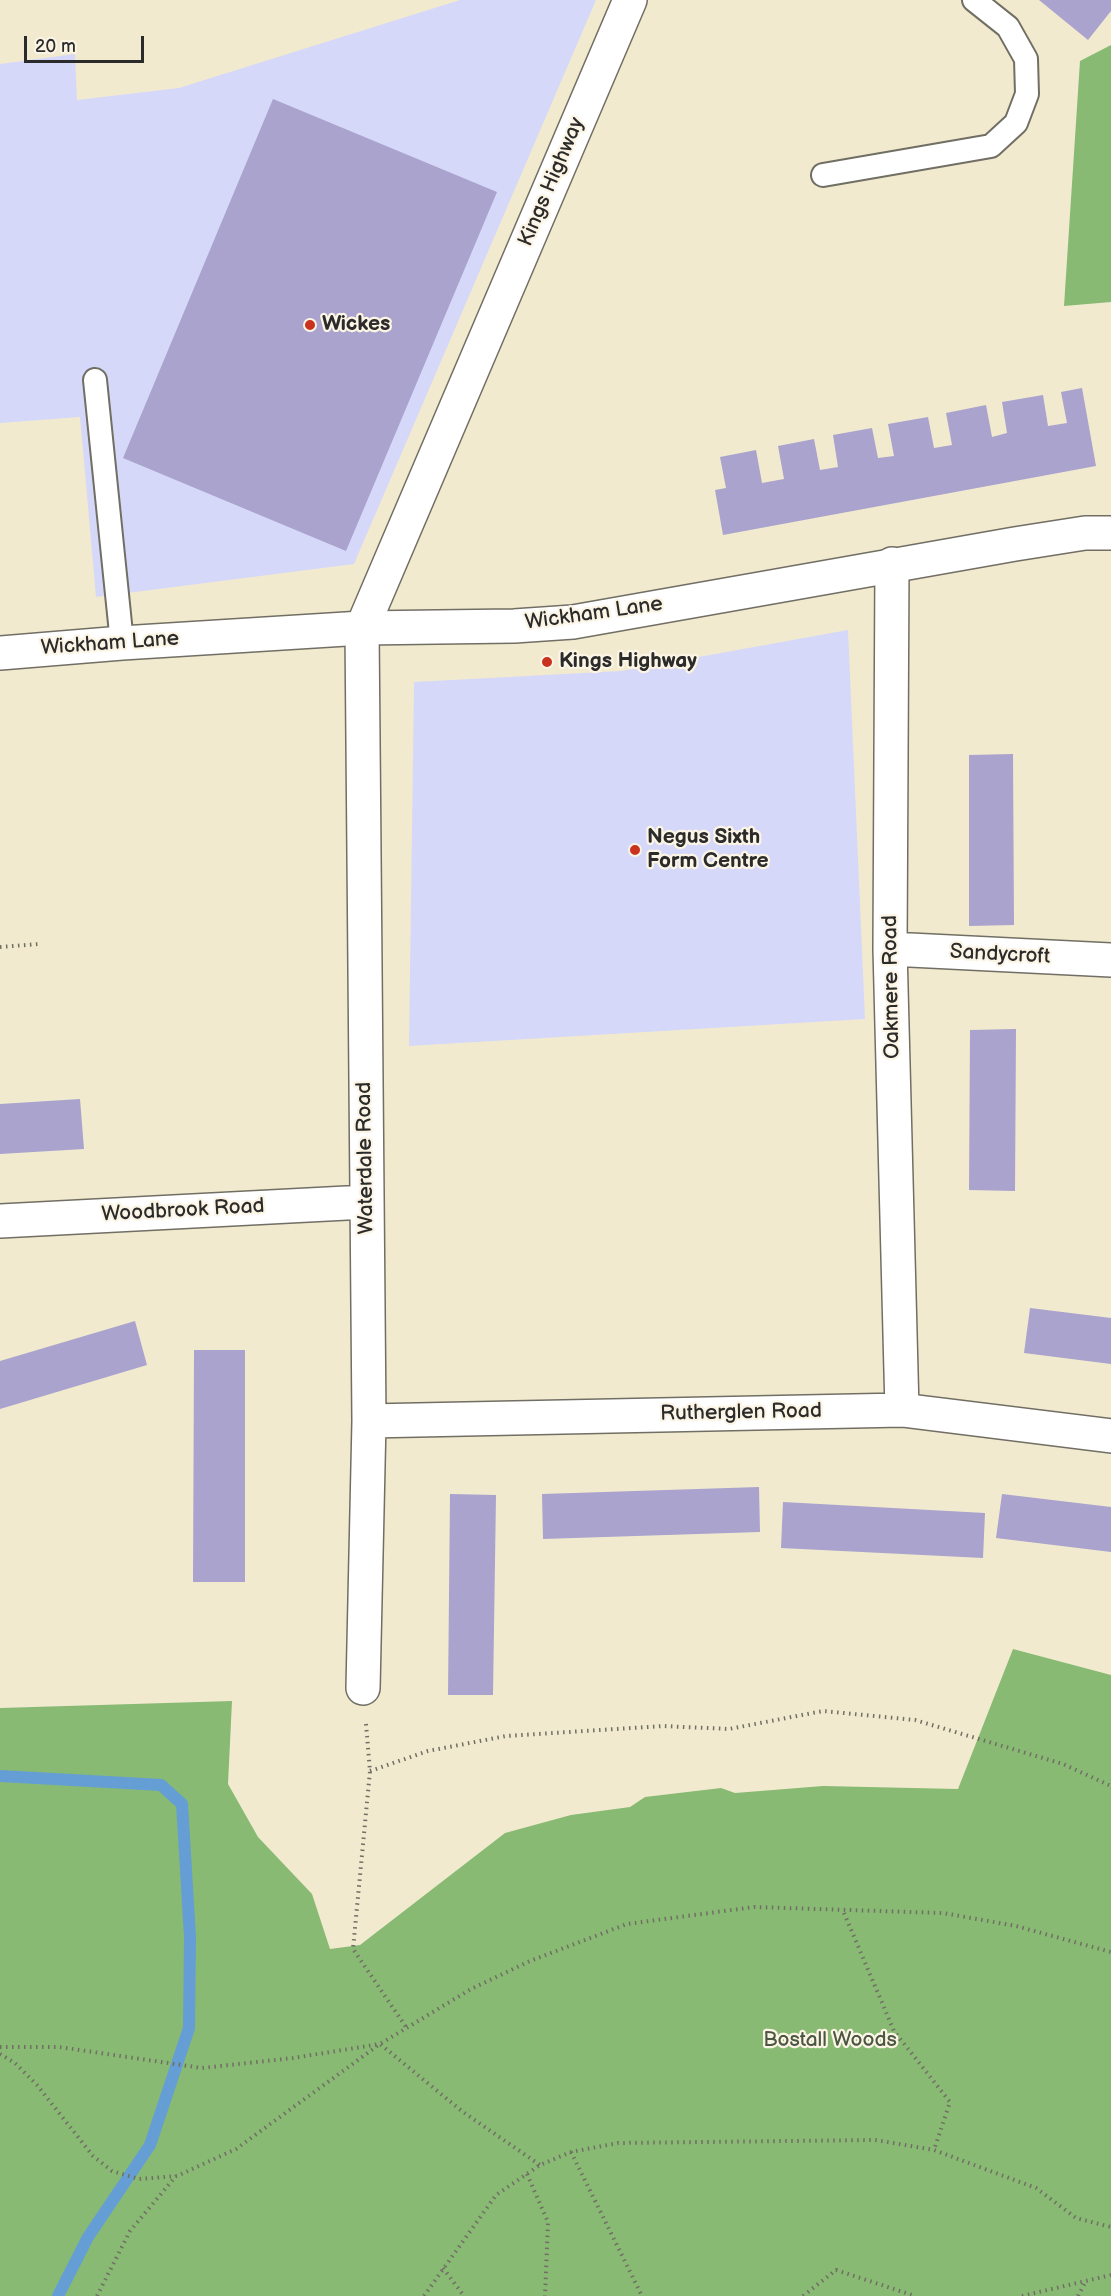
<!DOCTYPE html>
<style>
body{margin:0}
#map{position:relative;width:1111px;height:2296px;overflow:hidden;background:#f2eacf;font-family:"Balsamiq Sans",sans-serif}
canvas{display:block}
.scale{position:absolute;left:24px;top:36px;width:120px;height:27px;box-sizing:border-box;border:3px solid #2b2b2b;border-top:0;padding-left:8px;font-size:18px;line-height:21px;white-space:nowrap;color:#2b2b2b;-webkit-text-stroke:4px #fcf5e5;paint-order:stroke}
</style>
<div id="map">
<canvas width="1111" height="2296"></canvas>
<div class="scale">20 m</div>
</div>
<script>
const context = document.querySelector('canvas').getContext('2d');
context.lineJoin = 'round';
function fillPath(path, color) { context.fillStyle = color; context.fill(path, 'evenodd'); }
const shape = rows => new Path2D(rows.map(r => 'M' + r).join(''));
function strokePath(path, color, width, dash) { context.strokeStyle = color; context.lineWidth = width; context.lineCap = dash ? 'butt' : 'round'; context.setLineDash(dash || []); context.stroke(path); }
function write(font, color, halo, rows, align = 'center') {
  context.font = font + ' "Balsamiq Sans",sans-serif'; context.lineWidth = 4.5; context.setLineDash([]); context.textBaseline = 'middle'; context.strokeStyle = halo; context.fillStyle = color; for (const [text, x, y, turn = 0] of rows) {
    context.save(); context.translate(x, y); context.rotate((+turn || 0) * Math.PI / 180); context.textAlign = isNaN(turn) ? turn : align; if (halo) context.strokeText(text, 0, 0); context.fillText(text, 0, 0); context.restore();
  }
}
fillPath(shape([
 [460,0,596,0,354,564,96,597,80,417,0,423,0,64,75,54,77,100,179,88],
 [848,630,865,1019,409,1046,414,682,621,671]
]), '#d5d8f9');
fillPath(shape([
 [1111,45,1111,302,1064,306,1080,61],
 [1013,1649,1111,1675,1111,2296,0,2296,0,1708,232,1701,228,1784,258,1837,312,1894,330,1949,360,1945,505,1833,571,1815,630,1807,645,1797,721,1788,735,1793,823,1786,958,1789]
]), '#88ba74');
strokePath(shape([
 [0,1776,161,1785,182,1804,190,1937,189,2028,150,2145,88,2237,58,2296]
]), '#659ed4', 12);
fillPath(shape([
 [1039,0,1111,0,1111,11,1088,40],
 [273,99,497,192,346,551,123,458],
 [1082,388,1096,466,723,535,715,490,726,488,720,457,756,450,762,483,784,479,778,446,814,439,820,470,838,467,833,435,872,428,878,458,894,456,888,424,928,417,934,448,952,445,946,413,986,405,992,437,1007,433,1002,402,1043,395,1048,426,1067,423,1061,392],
 [1013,754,1014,925,969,926,969,755],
 [1016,1029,1015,1191,969,1190,970,1030],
 [80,1099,84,1149,0,1154,0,1104],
 [1030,1308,1111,1318,1111,1364,1024,1353],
 [135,1321,147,1365,0,1409,0,1361],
 [194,1350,245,1350,245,1582,193,1582],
 [759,1487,760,1532,543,1539,542,1494],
 [450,1494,496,1495,493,1695,448,1695],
 [1002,1494,1111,1507,1111,1552,996,1538],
 [783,1502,985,1513,983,1558,781,1548]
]), '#a9a3ce');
const service = shape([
 [823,175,991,146,1016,123,1027,94,1026,59,1008,27,974,0],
 [95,380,122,643]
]);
const minor = shape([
 [892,564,890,949,902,1410],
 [362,628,369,1421,363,1688],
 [890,949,1111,960],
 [0,1221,366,1202],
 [369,1421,902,1410,1111,1436]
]);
const tertiary = shape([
 [362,628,630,0]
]);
const primary = shape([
 [0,653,122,643,362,628,514,626,573,622,1015,544,1085,533,1111,533]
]);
strokePath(service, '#716e64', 26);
strokePath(minor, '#716e64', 36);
strokePath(tertiary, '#716e64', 36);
strokePath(primary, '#716e64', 36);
strokePath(shape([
 [0,947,39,944],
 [366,1724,370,1771,353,1949,406,2027],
 [370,1771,428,1751,506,1736,663,1726,729,1729,823,1711,915,1720,1063,1764,1111,1786],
 [844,1913,894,2031,950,2102,934,2150],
 [0,2047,59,2047,202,2068,293,2058,380,2044,463,2112,540,2165],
 [0,2054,15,2063,37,2085,93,2156,112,2171,139,2179,177,2176,236,2149,380,2044,471,1989,530,1961,627,1924,754,1907,943,1913,1016,1926,1111,1952],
 [571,2152,642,2296],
 [527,2174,548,2222,545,2296],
 [443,2268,464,2296],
 [97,2296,130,2231,176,2176],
 [424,2296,496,2195,540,2165,571,2152,618,2143,875,2140,934,2150,1036,2188,1076,2218,1111,2227],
 [803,2296,836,2270,915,2296],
 [1022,2296,1111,2275],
 [1078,2296,1086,2281]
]), '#716e64', 4, [1.5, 4.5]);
strokePath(service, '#fff', 22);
strokePath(minor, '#fff', 33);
strokePath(tertiary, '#fff', 33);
strokePath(primary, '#fff', 33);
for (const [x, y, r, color] of [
 [310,325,6,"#c8321e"],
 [547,662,6,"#c8321e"],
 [635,850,6,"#c8321e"]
]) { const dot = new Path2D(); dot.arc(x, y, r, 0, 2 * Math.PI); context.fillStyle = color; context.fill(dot); strokePath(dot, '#fcf5e5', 2); }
write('21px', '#2b2b2b', '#fcf5e5', [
 ["Kings Highway",552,182,-67],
 ["Wickham Lane",594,614,-8],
 ["Wickham Lane",110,644,-4],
 ["Sandycroft",1000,955,3],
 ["Oakmere Road",892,987,-91],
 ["Waterdale Road",366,1158,-91],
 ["Woodbrook Road",183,1211,-3],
 ["Rutherglen Road",741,1413,-1]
]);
write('bold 21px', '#2b2b2b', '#fcf5e5', [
 ["Wickes",322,325],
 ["Kings Highway",559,662],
 ["Negus Sixth",647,838],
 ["Form Centre",647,862]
], 'left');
write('21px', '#4b5742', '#fcf5e5', [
 ["Bostall Woods",830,2041]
]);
</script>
